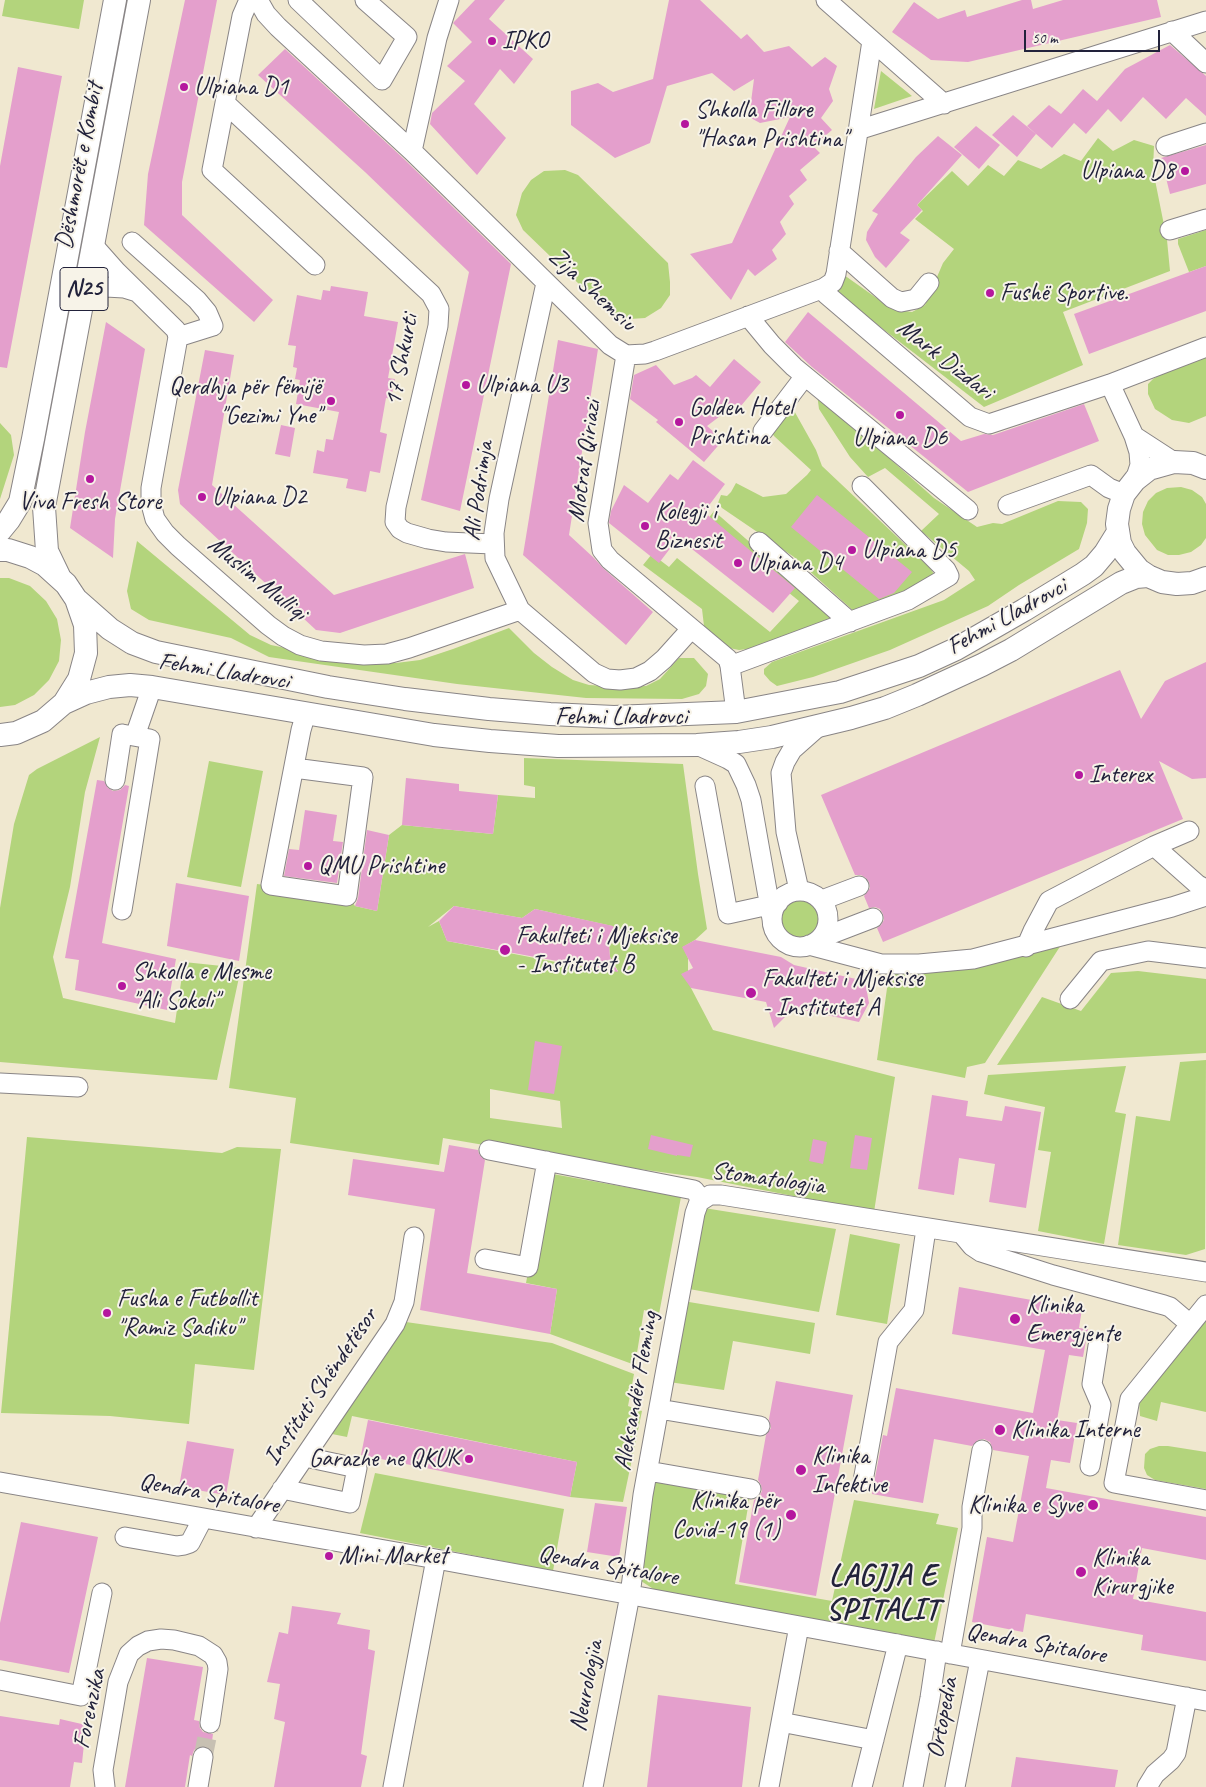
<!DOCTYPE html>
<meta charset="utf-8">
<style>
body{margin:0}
#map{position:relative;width:1206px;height:1787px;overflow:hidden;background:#f0e8d0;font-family:Caveat,sans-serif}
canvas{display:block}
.scale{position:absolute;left:1024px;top:30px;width:136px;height:22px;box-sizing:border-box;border:2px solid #22223b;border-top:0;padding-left:6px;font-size:15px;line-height:18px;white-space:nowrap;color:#22223b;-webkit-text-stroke:4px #f7f3e8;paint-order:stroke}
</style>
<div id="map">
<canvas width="1206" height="1787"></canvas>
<div class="scale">50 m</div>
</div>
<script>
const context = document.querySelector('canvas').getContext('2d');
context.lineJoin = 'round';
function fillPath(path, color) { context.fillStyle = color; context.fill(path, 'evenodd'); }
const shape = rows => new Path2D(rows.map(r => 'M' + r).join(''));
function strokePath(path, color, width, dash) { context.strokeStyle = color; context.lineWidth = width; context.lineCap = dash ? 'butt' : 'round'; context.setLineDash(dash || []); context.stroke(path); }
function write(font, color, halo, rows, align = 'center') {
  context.font = font + ' Caveat,sans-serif'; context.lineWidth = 4; context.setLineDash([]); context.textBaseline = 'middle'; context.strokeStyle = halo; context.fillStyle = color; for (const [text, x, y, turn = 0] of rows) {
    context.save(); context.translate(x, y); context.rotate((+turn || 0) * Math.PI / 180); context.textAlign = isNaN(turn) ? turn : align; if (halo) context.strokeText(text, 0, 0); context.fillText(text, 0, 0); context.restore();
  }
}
fillPath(shape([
 [5,0,84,0,79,29,2,16],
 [881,71,912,96,874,109],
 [1098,138,1113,151,1134,140,1154,146,1153,170,1167,240,1170,271,1063,312,1083,365,984,407,835,292,844,275,892,309,912,312,925,305,943,263,954,249,915,219,923,211,917,205,952,171,968,186,988,165,1004,176,1018,160,1041,169,1064,154,1081,161],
 [565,170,578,175,668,263,670,282,670,295,661,308,645,318,630,319,616,316,607,311,523,230,516,215,522,193,531,180,544,171],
 [1206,230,1206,266,1189,272,1178,244,1178,239],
 [1206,354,1206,416,1189,423,1172,420,1155,409,1148,394,1148,384,1153,379,1168,370],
 [817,394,934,498,977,527,993,523,1002,524,1058,501,1081,502,1088,509,1087,523,1079,549,1019,585,988,606,890,650,813,677,777,686,770,681,764,674,764,669,772,662,944,600,975,580,969,571,921,531,939,514,885,468,868,477,850,457,819,409],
 [792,407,816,450,822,466,930,568,934,574,926,583,858,615,794,557,722,508,718,503,721,495,727,496,731,492,736,483,763,497,786,494,807,475,811,470,774,436,770,430],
 [0,423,11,435,14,455,0,499],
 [1181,487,1192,490,1202,497,1206,504,1206,538,1201,545,1191,552,1179,555,1168,555,1157,550,1145,535,1142,524,1143,512,1148,501,1156,493,1167,488],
 [714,511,832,614,828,622,755,648,739,650,724,647,712,639,704,626,702,609,643,565,652,554,669,567,677,558,770,632,799,601,704,524],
 [137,541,250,635,271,645,358,663,396,663,420,660,453,649,509,628,534,653,552,667,573,680,589,685,621,687,646,686,660,679,679,658,694,658,708,674,706,686,699,694,682,699,586,698,457,684,269,657,231,638,149,620,131,609,127,591],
 [0,578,9,578,30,586,46,601,57,619,61,640,59,661,49,680,34,695,15,705,0,707],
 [100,737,85,792,70,887,53,957,63,998,175,1023,184,962,241,968,217,1080,0,1062,0,908,14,824,29,775,37,769],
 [524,758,683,764,698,874,707,929,695,940,683,947,688,958,688,971,691,988,713,1030,895,1077,874,1212,697,1177,566,1159,443,1138,439,1165,290,1143,296,1098,229,1088,257,884,347,896,355,906,377,911,389,835,402,825,493,834,498,795,535,798,535,787,524,785],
 [454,906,522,918,535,909,612,926,621,937,609,945,610,957,618,971,566,964,447,941,439,921,428,927],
 [490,1089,560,1101,562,1128,490,1118],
 [209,761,263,771,241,887,187,877],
 '778 918a23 23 0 1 1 46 0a23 23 0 1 1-46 0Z',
 [1070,931,985,1063,967,1067,965,1078,877,1060,889,974],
 [1138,971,1206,979,1206,1053,997,1065,1042,997,1081,1011,1111,973],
 [1206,1060,1205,1249,1186,1255,1118,1245,1136,1116,1170,1121,1180,1062],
 [1126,1066,1115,1112,1126,1114,1104,1244,1038,1231,1051,1152,1038,1150,1045,1107,984,1094,988,1075],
 [27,1137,222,1153,237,1147,281,1149,254,1370,195,1364,189,1424,110,1416,1,1413],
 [547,1173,681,1197,659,1314,644,1310,635,1365,550,1334,557,1289,526,1283],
 [704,1208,836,1229,819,1312,689,1289],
 [850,1234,900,1244,887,1324,836,1315],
 [683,1301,815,1323,810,1354,733,1341,724,1390,669,1382],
 [1206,1310,1206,1412,1161,1402,1157,1421,1140,1416,1139,1400],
 [399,1321,552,1343,634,1374,628,1406,642,1411,623,1502,570,1497,577,1462,352,1416,347,1437,327,1433],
 [1159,1446,1168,1446,1206,1452,1206,1489,1155,1480,1147,1475,1144,1468,1145,1454,1150,1449],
 [375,1473,564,1509,553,1571,360,1533],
 [648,1480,750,1495,735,1584,832,1601,854,1500,939,1514,936,1524,958,1528,934,1643,655,1590,641,1581]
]), '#b3d47c');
fillPath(shape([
 [185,0,217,0,182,182,182,215,273,300,254,322,144,225,148,174],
 [475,0,505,0,489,19,533,59,514,84,500,69,474,104,506,138,477,175,430,124,432,113,465,81,447,66,472,42,453,23],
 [669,0,700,0,741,39,747,34,764,52,789,46,812,67,825,57,837,66,829,89,833,101,821,118,832,130,813,146,820,153,800,170,807,180,789,196,794,204,780,222,786,234,772,250,777,259,755,276,748,269,731,300,690,254,732,243,790,117,760,123,749,117,754,79,734,91,712,73,667,86,650,143,615,158,571,125,571,91,598,83,613,92,653,79],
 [1022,0,1031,0,1033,9,1063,0,1157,0,1161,17,968,62,931,60,892,32,914,2,938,19,965,10,967,17],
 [1170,45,1206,76,1206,116,1186,98,1166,119,1143,97,1121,122,1108,109,1086,134,1074,123,1052,148,1027,126,1049,105,1061,114,1083,89,1097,101,1125,69],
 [285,49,404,159,511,264,460,511,421,500,469,272,365,172,258,75],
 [18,67,62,76,7,368,0,367,0,166],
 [1013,115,1036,134,1017,157,992,135],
 [976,126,1000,145,979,169,954,147],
 [938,136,962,155,917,205,922,210,900,233,910,240,886,268,875,257,866,240,867,232,878,214,872,211,916,157],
 [1206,145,1206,184,1170,194,1161,158],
 [1206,266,1206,311,1089,354,1074,314],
 [331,286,368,292,364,316,398,322,388,378,395,379,391,399,386,398,380,432,387,434,380,473,370,471,366,492,346,488,348,479,313,473,317,450,324,452,326,439,333,440,339,412,296,404,300,380,295,379,297,368,293,367,296,346,288,345,297,295,321,300,323,290,330,291],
 [808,312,961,441,984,434,993,435,1084,404,1099,441,968,492,812,367,785,342],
 [106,322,145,349,115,519,113,558,70,528,85,432],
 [558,340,598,349,569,535,594,558,603,568,653,612,626,645,523,555],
 [205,350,234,355,212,485,334,595,465,554,474,588,340,633,316,630,180,504,178,490],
 [734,359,761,382,740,407,736,404,707,426,723,440,704,462,656,422,658,420,630,399,634,375,656,365,674,385,692,378,696,375,710,387],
 [281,425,295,428,290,457,275,454],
 [693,460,725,484,704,512,795,588,773,613,678,538,659,563,609,523,611,511,624,485,648,503,670,474,678,480],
 [817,495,912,572,894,593,879,599,791,527],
 [1206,662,1206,778,1192,779,1159,761,1183,819,883,942,877,928,881,925,884,920,883,914,880,909,875,907,869,908,864,896,870,888,869,882,866,878,861,875,855,875,821,795,1120,670,1141,719,1165,681],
 [406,778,459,784,459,791,498,795,493,834,402,825],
 [97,780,104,781,108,788,113,791,120,790,125,785,129,786,102,943,176,959,167,1010,75,990,79,960,65,958],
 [305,810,337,815,333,841,343,842,337,883,284,876,289,849,299,850],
 [367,830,389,835,377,911,355,906,358,898],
 [176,883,249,896,239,961,167,946],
 [454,906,522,918,535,909,613,926,621,937,609,945,610,957,618,972,447,941,439,921],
 [695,940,781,957,794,965,865,981,869,1003,859,1022,794,1008,774,1028,766,1002,691,988,681,974,693,968,682,947],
 [535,1041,562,1046,554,1094,528,1090],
 [932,1095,968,1101,966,1116,1002,1121,1005,1106,1041,1112,1026,1208,989,1202,995,1164,959,1158,954,1195,918,1189],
 [651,1135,693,1145,690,1157,677,1155,677,1156,648,1149],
 [855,1135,872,1138,867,1170,850,1168],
 [813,1139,827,1142,823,1164,809,1161],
 [449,1145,478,1150,479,1154,485,1160,467,1273,557,1289,550,1334,420,1310,435,1209,348,1195,353,1159,444,1172],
 [959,1287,1082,1309,1079,1328,1088,1329,1083,1357,1069,1355,1057,1420,1077,1423,1070,1463,1051,1460,1046,1488,1206,1517,1206,1560,1142,1548,1133,1599,1206,1612,1206,1661,1141,1650,1143,1635,1026,1614,1023,1632,972,1622,987,1537,1013,1542,1029,1456,993,1450,990,1442,984,1439,978,1440,972,1446,934,1439,923,1503,872,1494,883,1435,887,1436,896,1388,1033,1413,1045,1350,952,1334],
 [776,1381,853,1395,816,1596,739,1582,754,1500,759,1497,762,1491,761,1485,758,1480,766,1435,771,1428,769,1419],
 [368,1420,577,1462,570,1497,361,1455],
 [187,1441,234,1449,226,1495,179,1487],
 [595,1503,627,1507,619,1557,587,1552],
 [21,1522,98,1537,69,1673,0,1660,0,1623],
 [292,1606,341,1613,337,1624,370,1630,368,1649,375,1651,361,1754,367,1756,361,1787,274,1787,285,1722,274,1719,280,1684,267,1682,279,1632,288,1634],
 [147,1658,203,1667,194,1720,199,1721,200,1728,203,1732,213,1734,211,1749,205,1746,200,1746,194,1750,192,1756,190,1755,185,1787,125,1787],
 [658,1695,751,1707,742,1787,647,1787],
 [0,1716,59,1725,60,1719,86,1725,82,1763,74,1762,70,1787,0,1787],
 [1016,1757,1118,1770,1115,1787,1011,1787]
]), '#e49fcc');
strokePath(shape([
 [203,1757,210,1723]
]), '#c7c0b2', 19, [19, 9]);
const minor = shape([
 [249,0,242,16,225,103,431,294,439,309,438,326,396,507,395,522,400,529,407,533,428,539,446,542,493,544],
 [258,0,266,14,278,27,412,151,610,345,626,355,645,354,655,351,824,288,833,282,836,274,872,41],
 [298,0,382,80,407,37,365,0],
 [826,0,944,104],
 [1172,31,1206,63],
 [225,103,212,170,315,265],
 [858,130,1206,21],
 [1166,146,1206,133],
 [412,151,437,38,449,0],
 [1170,230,1206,219],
 [132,242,197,300,207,312,213,326,178,337],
 [93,245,116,271,176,330,178,337,151,488,151,504,155,519,165,533,178,546,268,625,283,636,300,645,321,651,364,655,387,654,409,648,520,610],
 [839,251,892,298,901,302,916,299,929,283],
 [546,283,499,499,494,533,495,558,520,610,594,673,607,679,620,680,636,678,650,671,664,659,691,629],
 [824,288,826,294,970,417,989,424,1110,384,1206,347],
 [82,303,96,289,106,287,124,288,137,292],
 [748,316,772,345,794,367,968,510],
 [626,355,598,523,602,550,610,560,728,659,730,666,736,712],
 [1110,384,1134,436,1139,452,1140,465,1135,480],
 [763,431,805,376],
 [1134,436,1174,462],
 [1008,505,1091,475,1109,488,1124,494],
 [759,542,850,622],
 [730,666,908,600,949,576,946,570,862,486],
 [135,736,152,687],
 [697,745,728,759,736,764,746,785,751,800,772,919],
 [294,768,363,777,347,896,271,885,301,730,306,713],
 [115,780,122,734,150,739,122,910],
 [705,786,728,914,778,903],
 [1154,846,1198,885,1206,889],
 [799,890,786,832,781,773,785,762,792,750,818,727],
 '772 919a28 28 0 1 1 56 0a28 28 0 1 1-56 0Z',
 [822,900,859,886],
 [821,938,873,918],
 [809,945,881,964,919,964,973,959,1172,907,1206,896],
 [1026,947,1033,931,1049,901,1154,846,1189,831],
 [1070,999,1101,961,1148,951,1206,958],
 [0,1083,78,1087],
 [489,1150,694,1190,702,1200],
 [962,1234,972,1246,981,1252,1053,1275,1164,1305,1170,1307,1190,1324],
 [485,1259,528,1267,547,1161],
 [1206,1305,1130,1399,1114,1483,1206,1500],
 [659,1409,760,1426],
 [1090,1466,1101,1405,1092,1384,1098,1346],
 [648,1471,751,1489],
 [863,1481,888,1342,914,1310,926,1229],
 [0,1482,436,1559,1206,1701],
 [282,1489,350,1503,357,1468,305,1457],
 [256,1528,395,1324,404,1302,414,1237],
 [125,1537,177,1546,184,1545,190,1543,203,1518],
 [950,1654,972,1528,972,1507,982,1450],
 [0,1680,81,1696,102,1593],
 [791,1724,874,1740],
 [105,1787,103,1770,118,1682,129,1654,138,1646,148,1641,161,1639,174,1640,199,1646,213,1655,217,1662,218,1669,210,1723],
 [198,1787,203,1757],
 [393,1787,436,1559],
 [593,1787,630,1595,643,1495,664,1380,695,1213,699,1202,710,1195,721,1195,1206,1272],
 [769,1787,799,1626],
 [862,1787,898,1644],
 [913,1787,930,1698,937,1651],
 [955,1787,980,1660],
 [1147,1787,1155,1774,1171,1760,1176,1753,1187,1697]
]);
const major = shape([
 [1206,468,1193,463,1174,462,1149,469,1135,480,1124,494,1119,509,1117,524,1120,543,1125,553,1139,570,1148,576,1162,582,1177,584,1192,583,1206,578],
 [0,531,9,520,20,502,33,439,115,0],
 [0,550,8,550,30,557,45,565,66,584,76,599,85,625,86,653,79,679,64,703,43,721,16,733,0,735],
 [59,576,47,551,44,507,139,0],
 [76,599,110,629,132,643,156,652,328,687,405,699,489,709,550,714,614,717,736,712,840,692,919,666,956,649,1024,610,1083,574,1094,566,1105,553,1118,532],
 [64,703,86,693,109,687,130,685,152,687,434,735,490,741,558,746,697,745,739,742,772,737,851,718,885,708,917,695,982,665,1011,650,1121,583,1136,577,1148,576]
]);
strokePath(minor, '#898586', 21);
strokePath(major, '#898586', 24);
strokePath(minor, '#fff', 19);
strokePath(major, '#fff', 22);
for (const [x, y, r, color] of [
 [492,41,5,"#b5179e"],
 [184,87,5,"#b5179e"],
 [685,124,5,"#b5179e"],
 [1185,171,5,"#b5179e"],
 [990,293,5,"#b5179e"],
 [466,385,5,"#b5179e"],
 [331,401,5,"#b5179e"],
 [900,415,5,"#b5179e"],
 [679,422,5,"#b5179e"],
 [90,479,5,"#b5179e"],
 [202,497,5,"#b5179e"],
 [645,526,5,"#b5179e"],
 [852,550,5,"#b5179e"],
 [738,563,5,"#b5179e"],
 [1079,775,5,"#b5179e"],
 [308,866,5,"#b5179e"],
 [505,950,6,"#b5179e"],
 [122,986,5,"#b5179e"],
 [751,993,6,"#b5179e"],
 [107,1313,5,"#b5179e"],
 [1015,1319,6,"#b5179e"],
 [1000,1430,6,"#b5179e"],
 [469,1459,5,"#b5179e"],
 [801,1470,6,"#b5179e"],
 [1093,1505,6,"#b5179e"],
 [791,1515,6,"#b5179e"],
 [329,1556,5,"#b5179e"],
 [1081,1572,6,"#b5179e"]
]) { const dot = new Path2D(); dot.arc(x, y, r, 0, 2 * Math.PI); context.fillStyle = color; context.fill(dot); strokePath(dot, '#f7f3e8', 2); }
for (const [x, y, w] of [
 [84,289,48]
]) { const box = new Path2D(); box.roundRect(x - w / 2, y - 21.5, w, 43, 4); context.fillStyle = '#f7f3e8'; context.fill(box); strokePath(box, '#22223b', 1); }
write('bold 24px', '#22223b', null, [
 ["N25",84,289]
]);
write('25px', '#22223b', '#f7f3e8', [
 ["IPKO",502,41],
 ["Ulpiana D1",194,87],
 ["Shkolla Fillore",695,110],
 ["\"Hasan Prishtina\"",695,139],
 ["Ulpiana D8",1175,171,"right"],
 ["Fushë Sportive.",1000,293],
 ["Ulpiana U3",476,385],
 ["Qerdhja për fëmijë",321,387,"right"],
 ["\"Gezimi Yne\"",321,416,"right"],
 ["Golden Hotel",689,408],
 ["Prishtina",689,437],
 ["Ulpiana D6",900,438,"center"],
 ["Ulpiana D2",212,497],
 ["Viva Fresh Store",90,502,"center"],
 ["Kolegji i",655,512],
 ["Biznesit",655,541],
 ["Ulpiana D5",862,550],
 ["Ulpiana D4",748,563],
 ["Interex",1089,775],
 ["QMU Prishtine",318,866],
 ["Fakulteti i Mjeksise",516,936],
 ["- Institutet B",516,965],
 ["Shkolla e Mesme",132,972],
 ["\"Ali Sokoli\"",132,1001],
 ["Fakulteti i Mjeksise",762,979],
 ["- Institutet A",762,1008],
 ["Fusha e Futbollit",117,1299],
 ["\"Ramiz Sadiku\"",117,1328],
 ["Klinika",1026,1305],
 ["Emergjente",1026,1334],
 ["Klinika Interne",1011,1430],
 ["Klinika",812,1456],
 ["Infektive",812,1485],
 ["Garazhe ne QKUK",459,1459,"right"],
 ["Klinika për",780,1501,"right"],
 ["Covid-19 (1)",780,1530,"right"],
 ["Klinika e Syve",1082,1505,"right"],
 ["Mini Market",339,1556],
 ["Klinika",1092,1558],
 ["Kirurgjike",1092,1587]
], 'left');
write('25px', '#22223b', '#f7f3e8', [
 ["Dëshmorët e Kombit",80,166,-79],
 ["Zija Shemsiu",592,290,43],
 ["17 Shkurti",402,360,-79],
 ["Mark Dizdari",945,360,38],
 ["Motrat Qiriazi",585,461,-82],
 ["Ali Podrimja",479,491,-82],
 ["Muslim Mulliqi",257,579,39],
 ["Fehmi Lladrovci",1007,617,-29],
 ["Fehmi Lladrovci",224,672,9],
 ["Fehmi Lladrovci",621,717],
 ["Stomatologjia",768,1179,8],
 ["Instituti Shëndetësor",321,1387,-56],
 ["Aleksandër Fleming",637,1391,-80],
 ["Qendra Spitalore",209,1494,10],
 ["Qendra Spitalore",608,1566,10],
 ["Qendra Spitalore",1036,1644,10],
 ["Neurologjia",587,1686,-79],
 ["Forenzika",90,1709,-78],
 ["Ortopedia",943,1718,-79]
]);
context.letterSpacing = '1px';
write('bold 30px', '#22223b', '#f7f3e8', [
 ["LAGJJA E",883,1577],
 ["SPITALIT",883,1611]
]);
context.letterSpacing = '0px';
</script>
